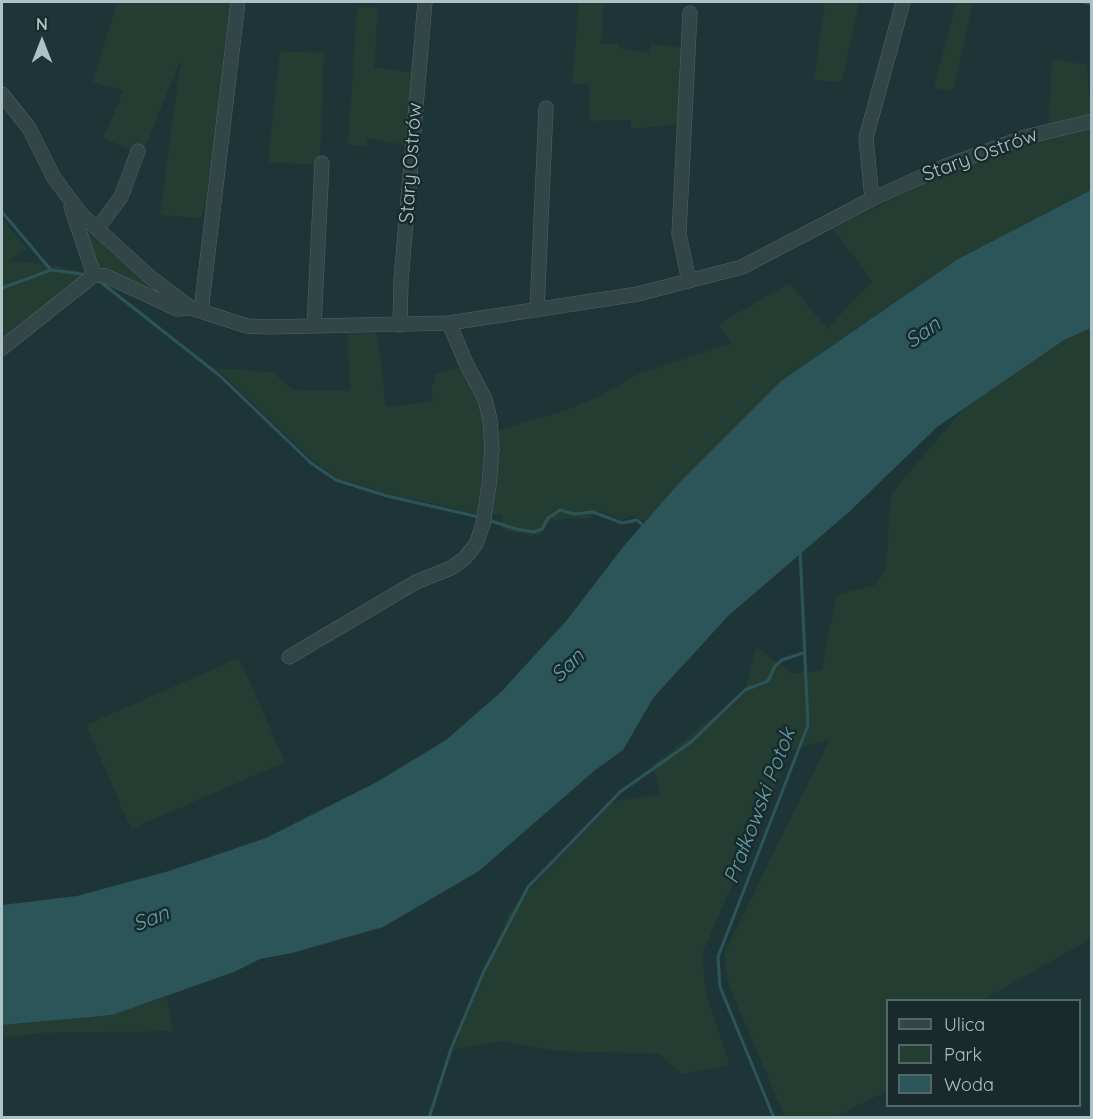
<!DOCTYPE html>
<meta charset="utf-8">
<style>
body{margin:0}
#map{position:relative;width:1093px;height:1119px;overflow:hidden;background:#1e3538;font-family:Quicksand,sans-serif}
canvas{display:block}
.frame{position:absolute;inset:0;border:3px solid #acc2c5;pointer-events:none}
.legend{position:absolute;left:886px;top:999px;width:195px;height:108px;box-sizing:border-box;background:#182a2c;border:2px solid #536769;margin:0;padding:8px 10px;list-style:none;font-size:18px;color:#acc2c5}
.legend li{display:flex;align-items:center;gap:12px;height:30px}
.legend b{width:30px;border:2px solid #536769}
.north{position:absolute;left:12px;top:12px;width:60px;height:60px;-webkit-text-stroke:4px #182a2c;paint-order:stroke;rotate:0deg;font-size:16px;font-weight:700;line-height:24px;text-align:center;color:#acc2c5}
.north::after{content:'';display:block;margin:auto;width:21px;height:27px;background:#acc2c5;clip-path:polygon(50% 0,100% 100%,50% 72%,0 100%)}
</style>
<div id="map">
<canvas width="1093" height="1119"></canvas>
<div class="frame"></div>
<ul class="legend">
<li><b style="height:8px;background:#324648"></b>Ulica</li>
<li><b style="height:16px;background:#233d32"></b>Park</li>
<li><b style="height:16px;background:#2c5559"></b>Woda</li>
</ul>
<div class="north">N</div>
</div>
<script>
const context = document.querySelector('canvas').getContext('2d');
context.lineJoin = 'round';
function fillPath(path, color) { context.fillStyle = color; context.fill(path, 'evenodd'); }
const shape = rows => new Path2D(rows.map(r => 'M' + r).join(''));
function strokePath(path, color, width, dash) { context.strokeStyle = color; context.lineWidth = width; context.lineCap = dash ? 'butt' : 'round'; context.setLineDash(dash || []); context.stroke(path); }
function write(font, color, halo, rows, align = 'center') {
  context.font = font + ' Quicksand,sans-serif'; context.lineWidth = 5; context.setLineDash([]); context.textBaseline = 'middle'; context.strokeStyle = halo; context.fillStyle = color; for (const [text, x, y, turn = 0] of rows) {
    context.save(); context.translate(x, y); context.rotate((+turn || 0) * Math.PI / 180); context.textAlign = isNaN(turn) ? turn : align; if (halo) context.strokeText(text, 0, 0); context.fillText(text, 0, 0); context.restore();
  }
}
fillPath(shape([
 [117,2,234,2,210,206,203,207,202,218,160,215,181,59,145,147,134,142,131,150,103,138,124,91,93,82],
 [579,2,604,2,601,44,618,44,619,48,649,53,650,44,685,48,680,124,643,128,631,128,631,120,589,121,590,85,572,83],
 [825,2,859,2,842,82,814,80],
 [956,2,973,2,953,91,934,88],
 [357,7,378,8,374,67,415,73,410,146,367,138,366,146,348,145],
 [280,51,324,53,320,165,268,162],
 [1052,59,1087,65,1091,116,1049,124],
 [1091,127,1091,190,958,259,781,381,679,483,645,521,631,516,622,520,600,511,590,518,550,520,542,534,531,536,502,530,502,515,491,514,496,431,569,409,600,396,636,375,732,343,718,324,790,283,827,329,872,281,833,229,921,185,1025,143],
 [2,219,28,249,7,261,47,264,84,272,82,278,2,340],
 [83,227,160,296,96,268],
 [1091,328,1091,939,982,1000,888,1000,887,1091,834,1117,785,1117,728,983,724,953,830,739,791,750,702,954,706,994,730,1065,682,1074,660,1054,559,1051,501,1041,453,1050,509,912,610,802,661,794,652,766,745,691,756,647,793,674,822,670,836,595,876,585,886,568,891,494,964,408,1064,340],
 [377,333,386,407,433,401,431,384,435,383,434,374,463,367,479,402,485,430,482,515,388,494,337,478,312,460,216,368,272,372,293,390,350,391,347,334],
 [239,658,285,762,131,829,86,725],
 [167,996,173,1031,39,1033,2,1038,2,1025,112,1015]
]), '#233d32');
fillPath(shape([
 [1091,190,1091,328,1064,340,937,427,849,512,728,616,653,698,623,750,594,771,479,871,383,927,292,953,260,959,234,972,112,1015,2,1025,2,905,77,896,169,871,266,838,377,782,446,740,501,692,567,620,623,547,679,483,781,381,958,259]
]), '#2c5559');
strokePath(shape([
 [1083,2,1092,4],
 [2,212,51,270],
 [98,280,219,375,311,463,336,480,387,496,479,517],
 [2,288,51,270,82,274],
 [488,520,516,529,534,532,542,529,548,518,560,510,574,514,593,512,622,523,637,520,645,527],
 [429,1118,451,1049,484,971,528,887,620,792,691,742,745,690,768,681,775,666,782,660,803,653],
 [774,1118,720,987,718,957,808,725,800,550]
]), '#2c5559', 3);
const minor = shape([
 [2,94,29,128,54,178,81,214,150,277,191,308],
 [872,199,866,138,903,2],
 [71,207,94,275],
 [97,229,121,197,138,151],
 [689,281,679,234,690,13],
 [537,310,546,108],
 [201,311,238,2],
 [400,325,401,280,425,2],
 [314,326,322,163],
 [2,348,94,275,106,276,177,309,191,308,247,326,268,327,449,323,638,294,742,267,872,199,943,167,1025,137,1092,121],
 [289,657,416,582,451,568,464,559,476,544,483,524,489,485,492,449,490,420,485,399,466,363,449,323]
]);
strokePath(minor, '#4f6366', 15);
strokePath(minor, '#324648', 14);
write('20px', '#acc2c5', '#182a2c', [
 ["Stary Ostrów",980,155,-20],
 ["Stary Ostrów",411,163,-86]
]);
write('italic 21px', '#62a0a7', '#182a2c', [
 ["San",923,333,-35],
 ["San",568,666,-44],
 ["Prałkowski Potok",760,806,-69],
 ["San",151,919,-21]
]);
</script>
